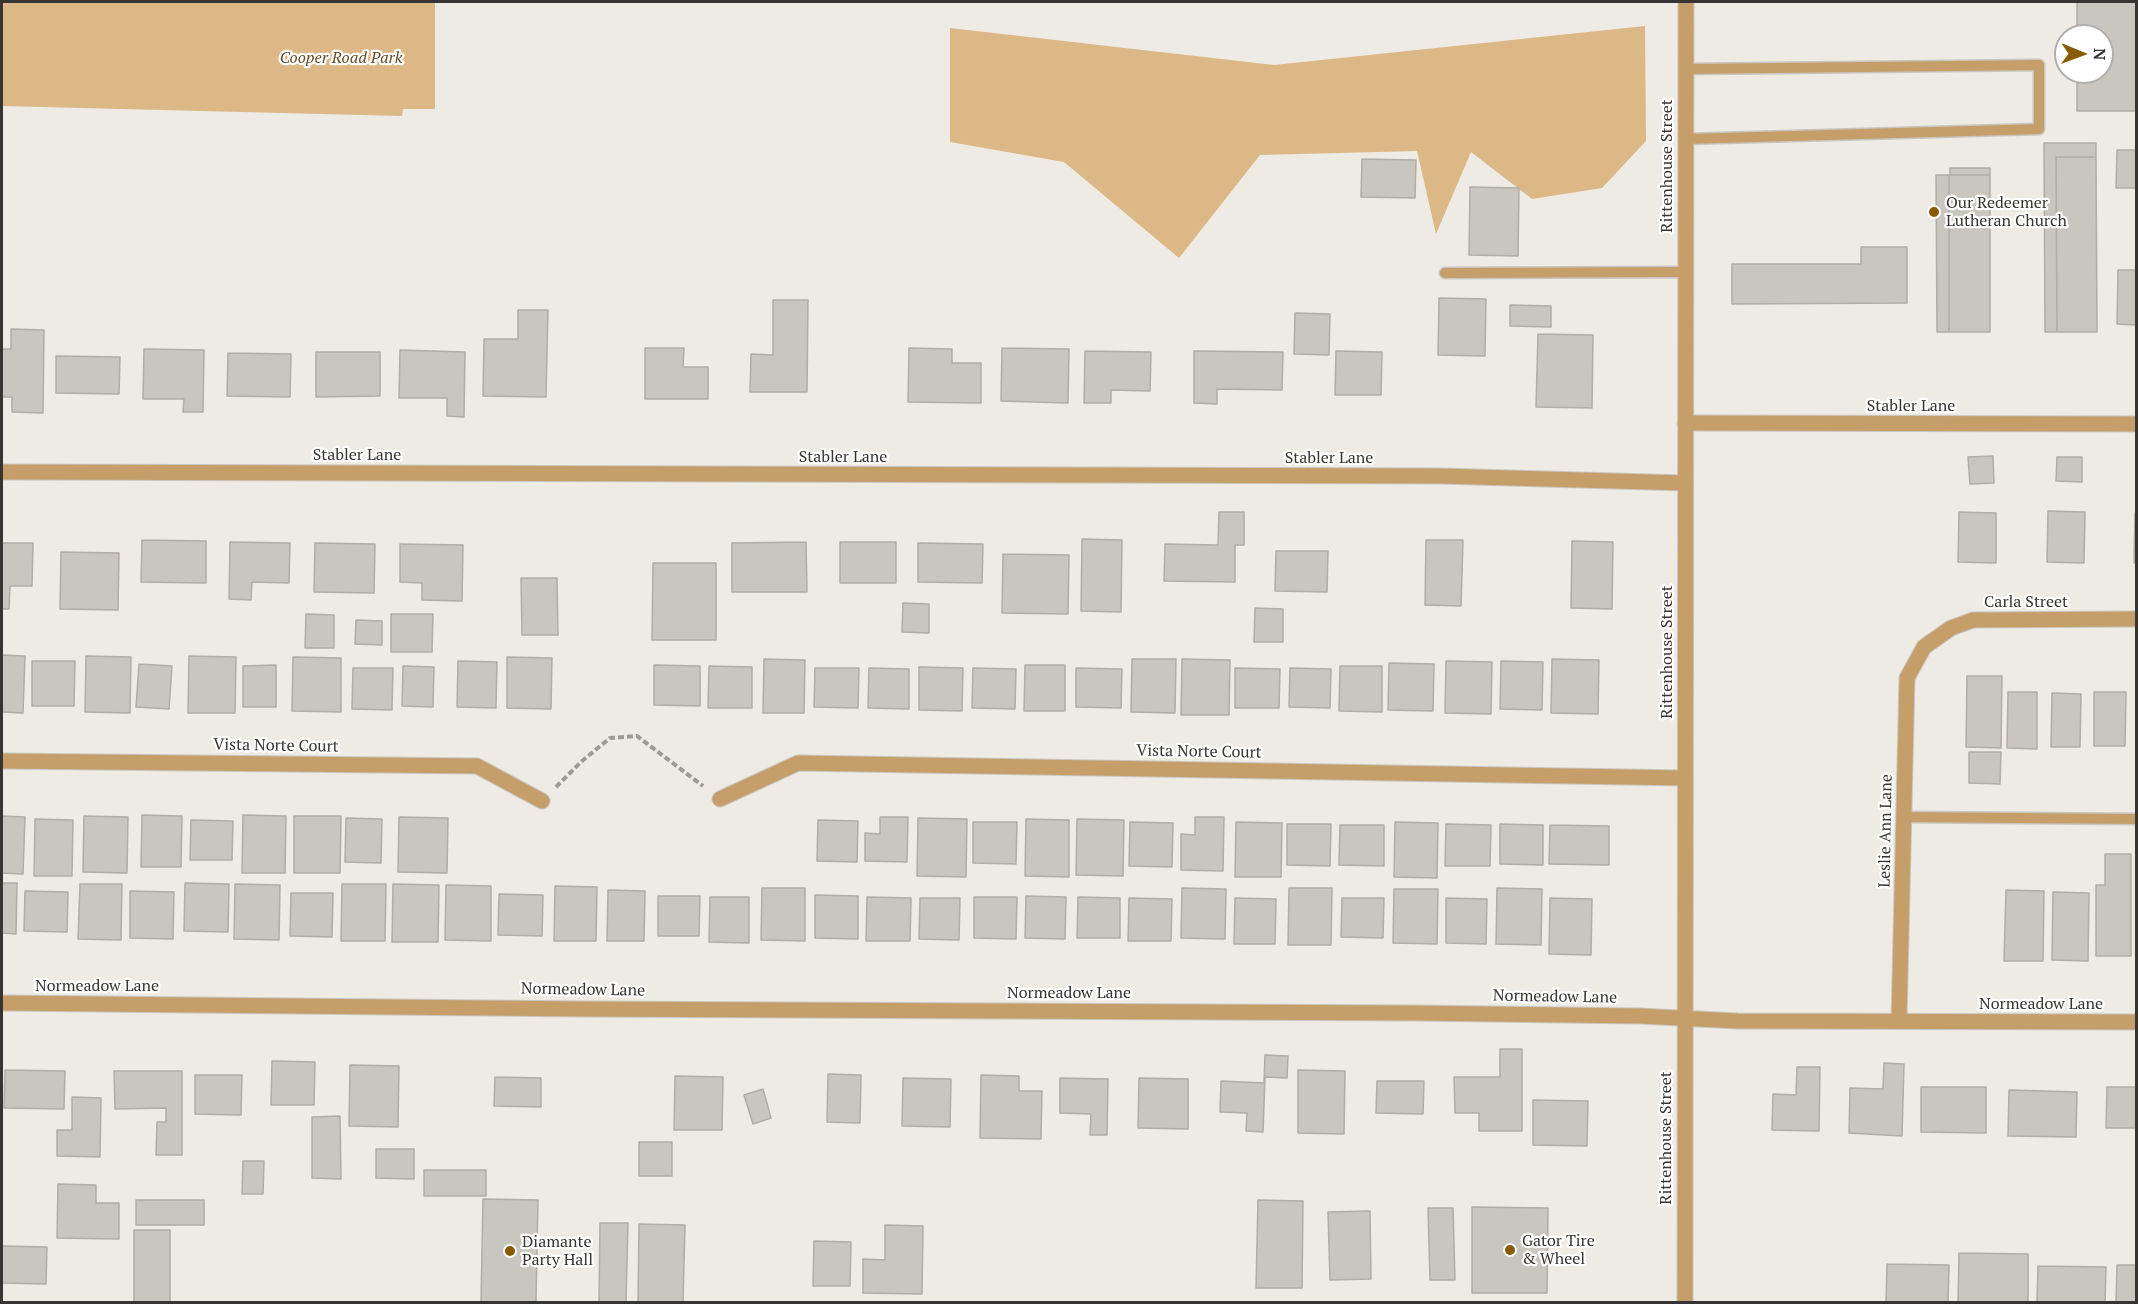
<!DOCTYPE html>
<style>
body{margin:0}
#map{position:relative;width:2138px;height:1304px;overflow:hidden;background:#eeeae4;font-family:"PT Serif",serif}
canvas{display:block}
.frame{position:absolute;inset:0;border:3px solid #373533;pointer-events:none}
.north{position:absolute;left:2054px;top:24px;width:60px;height:60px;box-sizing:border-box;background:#fff;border:2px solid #afaead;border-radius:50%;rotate:91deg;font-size:16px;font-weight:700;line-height:24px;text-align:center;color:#373533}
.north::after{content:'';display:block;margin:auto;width:21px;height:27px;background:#895b00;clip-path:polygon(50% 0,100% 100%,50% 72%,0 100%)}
</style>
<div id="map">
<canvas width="2138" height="1304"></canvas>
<div class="frame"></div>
<div class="north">N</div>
</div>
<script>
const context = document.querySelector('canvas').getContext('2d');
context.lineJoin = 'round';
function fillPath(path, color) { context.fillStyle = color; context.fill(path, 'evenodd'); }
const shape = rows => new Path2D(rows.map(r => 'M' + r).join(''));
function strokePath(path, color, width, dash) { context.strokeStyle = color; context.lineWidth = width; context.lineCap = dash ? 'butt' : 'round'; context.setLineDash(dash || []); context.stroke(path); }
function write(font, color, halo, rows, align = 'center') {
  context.font = font + ' "PT Serif",serif'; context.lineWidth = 4.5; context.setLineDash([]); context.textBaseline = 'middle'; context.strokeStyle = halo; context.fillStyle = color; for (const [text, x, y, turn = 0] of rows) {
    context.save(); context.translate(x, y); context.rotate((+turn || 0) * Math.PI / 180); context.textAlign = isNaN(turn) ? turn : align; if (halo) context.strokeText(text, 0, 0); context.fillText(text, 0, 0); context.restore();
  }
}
fillPath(shape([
 [2,2,435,2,435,109,403,109,402,116,2,106],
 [1645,26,1646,141,1602,188,1532,199,1471,152,1436,234,1417,151,1260,155,1179,258,1064,162,950,142,950,28,1274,65]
]), '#dcb887');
const building = shape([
 [2077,2,2136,2,2136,111,2077,111,2077,72,2102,72,2102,36,2077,36,2077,2],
 [2044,143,2096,143,2096,157,2056,157,2057,332,2045,332,2044,143],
 [2117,150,2136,150,2136,188,2116,188,2117,150],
 [2056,157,2096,157,2097,332,2057,332,2056,157],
 [1362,159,1416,160,1415,198,1361,197,1362,159],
 [1950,168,1990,168,1990,175,1950,175,1950,168],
 [1936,175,1949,175,1949,332,1937,332,1936,175],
 [1949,175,1990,175,1990,332,1949,332,1949,175],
 [1470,187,1519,188,1518,256,1469,255,1470,187],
 [1861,247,1907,247,1907,303,1732,304,1732,264,1861,264,1861,247],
 [2118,270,2136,270,2136,325,2117,324,2118,270],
 [1439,298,1486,299,1485,356,1438,355,1439,298],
 [773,300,808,300,807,392,750,392,751,354,773,355,773,300],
 [1510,305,1551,306,1551,327,1510,326,1510,305],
 [518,310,548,310,546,397,483,396,484,339,518,339,518,310],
 [1295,313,1330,314,1329,355,1294,354,1295,313],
 [11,329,44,330,43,413,12,412,12,397,2,397,2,349,11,349,11,329],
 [1538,334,1593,335,1592,408,1536,407,1538,334],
 [645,348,684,348,683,367,708,367,708,399,645,399,645,348],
 [909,348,952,349,952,363,981,363,981,403,908,402,909,348],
 [1002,348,1069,349,1068,403,1001,401,1002,348],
 [144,349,204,350,203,412,183,412,184,399,143,399,144,349],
 [400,350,465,352,464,417,447,416,447,398,399,398,400,350],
 [1085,351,1151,352,1150,391,1111,390,1111,403,1084,403,1085,351],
 [1194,351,1283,352,1282,390,1217,389,1217,404,1194,403,1194,351],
 [1336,351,1382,352,1381,395,1335,395,1336,351],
 [316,352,380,352,380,396,316,397,316,352],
 [228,353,291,354,290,397,227,396,228,353],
 [56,356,120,357,119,394,56,393,56,356],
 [1993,456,1994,483,1970,484,1968,457,1993,456],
 [2057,457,2082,457,2082,482,2056,481,2057,457],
 [2048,511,2085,512,2084,563,2047,562,2048,511],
 [1219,512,1244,512,1244,545,1235,545,1235,582,1164,581,1165,544,1218,545,1219,512],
 [1959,512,1996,513,1996,563,1958,562,1959,512],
 [2135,513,2136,513,2136,563,2134,563,2135,513],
 [1082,539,1122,540,1121,612,1081,611,1082,539],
 [142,540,206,541,206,583,141,582,142,540],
 [1426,540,1463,540,1461,606,1425,605,1426,540],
 [1572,541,1613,542,1612,609,1571,608,1572,541],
 [230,542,290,543,289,583,252,582,251,600,229,599,230,542],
 [806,542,807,592,732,592,732,543,806,542],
 [840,542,896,542,896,583,840,583,840,542],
 [2,543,33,543,32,586,10,586,9,609,2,609,2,543],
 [315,543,375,544,374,593,314,592,315,543],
 [918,543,983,544,982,583,918,582,918,543],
 [400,544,463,545,462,601,422,600,422,583,400,582,400,544],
 [1276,551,1328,551,1327,592,1275,591,1276,551],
 [61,552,119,553,118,610,60,609,61,552],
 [1003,554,1069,555,1068,614,1002,613,1003,554],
 [653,563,716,563,716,640,652,640,653,563],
 [521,578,557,578,558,635,522,635,521,578],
 [903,603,929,604,929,633,902,632,903,603],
 [1255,608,1283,609,1283,642,1254,642,1255,608],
 [306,614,334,615,334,648,305,648,306,614],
 [391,614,433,614,432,652,391,652,391,614],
 [356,620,382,621,382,645,355,644,356,620],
 [2,655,25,656,23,713,2,712,2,655],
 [86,656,131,657,130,713,85,712,86,656],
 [189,656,236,657,235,713,188,713,189,656],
 [293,657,341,658,341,712,292,711,293,657],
 [507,657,552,658,551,709,507,708,507,657],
 [764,659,805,660,804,713,763,713,764,659],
 [1132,659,1176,659,1175,713,1131,712,1132,659],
 [1182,659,1230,660,1229,715,1181,715,1182,659],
 [1552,659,1599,660,1598,714,1551,713,1552,659],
 [32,661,75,661,74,706,32,706,32,661],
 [458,661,497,662,496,708,457,707,458,661],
 [1446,661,1492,662,1491,714,1445,713,1446,661],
 [1501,661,1543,662,1542,710,1500,709,1501,661],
 [1389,663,1434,664,1433,711,1388,710,1389,663],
 [139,664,172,666,169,709,136,707,139,664],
 [276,665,276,707,243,707,243,666,276,665],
 [654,665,700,666,700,706,654,705,654,665],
 [1025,665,1065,665,1065,711,1024,711,1025,665],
 [403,666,434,667,433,707,402,706,403,666],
 [709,666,752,667,752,708,708,708,709,666],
 [1340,666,1382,666,1382,712,1339,711,1340,666],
 [919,667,963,668,962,711,919,710,919,667],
 [353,668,393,668,392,710,352,709,353,668],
 [815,668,859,668,858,708,814,707,815,668],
 [869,668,909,669,909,709,868,708,869,668],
 [973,668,1016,669,1015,709,972,708,973,668],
 [1076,668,1122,669,1121,708,1076,707,1076,668],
 [1235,668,1280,669,1279,708,1235,708,1235,668],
 [1290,668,1331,669,1330,708,1289,707,1290,668],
 [1967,676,2002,676,2001,748,1966,747,1967,676],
 [2008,692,2037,692,2037,749,2007,748,2008,692],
 [2094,692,2126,692,2125,746,2094,746,2094,692],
 [2052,693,2081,694,2080,747,2051,747,2052,693],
 [1969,752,2001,752,2000,784,1969,783,1969,752],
 [142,815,182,816,181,867,141,867,142,815],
 [243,815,286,816,285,873,242,873,243,815],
 [2,816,25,817,23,874,2,873,2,816],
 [84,816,128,817,127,873,83,872,84,816],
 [294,816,341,816,340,873,294,873,294,816],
 [399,817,448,818,447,873,398,872,399,817],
 [880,817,908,817,907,862,865,861,865,833,880,834,880,817],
 [1195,817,1224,817,1223,871,1181,870,1181,834,1195,835,1195,817],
 [346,818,382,819,381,863,345,862,346,818],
 [918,818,967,819,966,877,917,876,918,818],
 [35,819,73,820,72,876,34,876,35,819],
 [1026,819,1069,820,1069,877,1025,876,1026,819],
 [1077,819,1124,820,1123,876,1076,875,1077,819],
 [191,820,233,821,232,860,190,860,191,820],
 [818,820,858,821,857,862,817,861,818,820],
 [973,822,1017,822,1016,864,973,863,973,822],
 [1130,822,1173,823,1172,867,1129,866,1130,822],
 [1236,822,1282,823,1281,877,1235,877,1236,822],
 [1395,822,1438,823,1437,878,1394,877,1395,822],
 [1287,824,1331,824,1330,866,1287,865,1287,824],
 [1446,824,1491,825,1490,866,1445,866,1446,824],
 [1500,824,1543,825,1543,865,1500,864,1500,824],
 [1340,825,1384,825,1384,866,1339,865,1340,825],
 [1550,825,1609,826,1609,865,1549,864,1550,825],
 [2105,854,2131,854,2131,956,2096,956,2096,885,2105,885,2105,854],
 [2,883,17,883,16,934,2,933,2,883],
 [185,883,229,884,228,932,184,931,185,883],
 [80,884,122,884,121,940,78,939,80,884],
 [235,884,280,885,279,940,234,939,235,884],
 [342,884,386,884,385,941,341,941,342,884],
 [393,884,439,885,438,942,392,942,393,884],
 [446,885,491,886,491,941,445,940,446,885],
 [555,886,597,887,596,941,554,941,555,886],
 [762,888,805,888,805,941,761,940,762,888],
 [1182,888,1226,889,1225,939,1181,938,1182,888],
 [1289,888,1332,888,1331,945,1288,945,1289,888],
 [1497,888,1542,889,1541,945,1496,944,1497,888],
 [1394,889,1438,889,1437,944,1393,943,1394,889],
 [608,890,645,891,644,941,607,941,608,890],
 [2006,890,2044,891,2043,961,2004,961,2006,890],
 [25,891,68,892,67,932,24,931,25,891],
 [130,891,174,892,173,939,130,938,130,891],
 [2053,892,2089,893,2088,961,2052,960,2053,892],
 [291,893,333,893,332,937,290,936,291,893],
 [499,894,543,895,542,936,498,935,499,894],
 [815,895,858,896,858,939,815,938,815,895],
 [658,896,700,896,699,936,658,936,658,896],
 [1026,896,1066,897,1065,939,1025,938,1026,896],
 [710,897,749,897,749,943,709,942,710,897],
 [867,897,911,898,910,941,866,941,867,897],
 [974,897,1017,897,1016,939,974,938,974,897],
 [1078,897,1120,898,1120,938,1077,938,1078,897],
 [920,898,960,898,959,940,919,939,920,898],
 [1129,898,1172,899,1171,941,1128,941,1129,898],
 [1235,898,1276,899,1275,944,1234,944,1235,898],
 [1342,898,1384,898,1383,938,1341,937,1342,898],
 [1446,898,1487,899,1486,944,1446,943,1446,898],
 [1550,898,1592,899,1591,955,1549,954,1550,898],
 [1500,1049,1522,1049,1522,1131,1479,1131,1479,1113,1455,1113,1454,1077,1500,1077,1500,1049],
 [1265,1055,1288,1056,1287,1078,1265,1077,1263,1132,1246,1131,1247,1113,1220,1112,1221,1081,1264,1083,1265,1055],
 [272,1061,315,1062,314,1105,271,1105,272,1061],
 [1884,1063,1904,1064,1902,1136,1849,1133,1850,1088,1883,1089,1884,1063],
 [350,1065,399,1066,398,1127,349,1126,350,1065],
 [1797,1067,1820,1067,1819,1131,1772,1130,1773,1094,1796,1095,1797,1067],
 [5,1070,65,1071,64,1109,4,1108,5,1070],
 [1298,1070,1345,1071,1344,1134,1298,1133,1298,1070],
 [114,1071,182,1071,182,1155,156,1155,157,1122,166,1122,166,1108,115,1109,114,1071],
 [828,1074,861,1075,860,1123,827,1122,828,1074],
 [195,1075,242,1075,241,1115,195,1114,195,1075],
 [981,1075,1019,1076,1019,1091,1042,1091,1041,1139,980,1138,981,1075],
 [675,1076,723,1077,722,1130,674,1130,675,1076],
 [495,1077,541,1078,541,1107,494,1106,495,1077],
 [903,1078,951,1079,950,1127,902,1126,903,1078],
 [1060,1078,1108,1079,1107,1135,1090,1135,1091,1114,1060,1113,1060,1078],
 [1139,1078,1188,1079,1188,1129,1138,1128,1139,1078],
 [1377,1081,1424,1081,1423,1114,1376,1113,1377,1081],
 [1921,1087,1986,1087,1986,1133,1921,1132,1921,1087],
 [2107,1087,2136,1087,2136,1128,2106,1128,2107,1087],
 [763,1089,771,1118,753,1124,744,1095,763,1089],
 [2009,1090,2077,1092,2076,1137,2008,1136,2009,1090],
 [72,1097,101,1098,100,1157,57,1156,57,1130,72,1130,72,1097],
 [1533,1100,1588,1101,1587,1146,1533,1145,1533,1100],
 [340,1116,341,1179,312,1178,312,1117,340,1116],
 [639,1142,672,1142,672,1176,639,1176,639,1142],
 [376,1149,414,1149,414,1179,376,1178,376,1149],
 [243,1161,264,1161,263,1194,242,1194,243,1161],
 [424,1170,486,1170,486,1196,424,1196,424,1170],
 [58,1184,96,1185,96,1203,119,1203,119,1239,57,1238,58,1184],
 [483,1199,538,1200,536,1302,481,1302,483,1199],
 [136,1200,204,1200,204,1225,136,1225,136,1200],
 [1258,1200,1303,1201,1302,1288,1256,1288,1258,1200],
 [1472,1207,1548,1208,1547,1293,1472,1293,1472,1207],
 [1428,1208,1453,1208,1455,1280,1430,1280,1428,1208],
 [1370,1211,1371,1279,1330,1280,1328,1212,1370,1211],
 [600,1223,628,1223,626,1302,599,1302,600,1223],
 [639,1224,685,1225,683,1302,638,1302,639,1224],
 [885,1225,923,1226,922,1294,863,1293,863,1259,885,1260,885,1225],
 [134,1230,170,1230,170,1302,134,1302,134,1230],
 [814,1241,851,1242,850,1286,813,1286,814,1241],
 [2,1246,47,1247,46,1284,2,1283,2,1246],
 [1959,1253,2028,1254,2028,1302,1958,1302,1959,1253],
 [1887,1264,1949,1265,1948,1302,1886,1302,1887,1264],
 [2117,1265,2136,1265,2136,1302,2116,1302,2117,1265],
 [2038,1266,2106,1267,2105,1302,2037,1302,2038,1266]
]);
fillPath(building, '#c9c5bf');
strokePath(building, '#b0aca6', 1.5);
const service = shape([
 [1686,139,2039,129,2039,65,1686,69],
 [1445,273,1685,272],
 [1904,817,2136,819]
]);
const minor = shape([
 [1685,423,2136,424],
 [2,472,1440,476,1685,483],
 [2,761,477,766,542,801],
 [720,799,798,763,1685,778],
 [2,1003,583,1009,1414,1013,1640,1016,1737,1021,2136,1022],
 [1899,1021,1907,678,1924,647,1951,628,1973,620,2136,619]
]);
const tertiary = shape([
 [1685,1302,1686,2]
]);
strokePath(service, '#c9c6c1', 13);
strokePath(minor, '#c9c6c1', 17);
strokePath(tertiary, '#c9c6c1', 17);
strokePath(shape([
 [556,787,582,761,610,738,637,736,703,786]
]), '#9d9a96', 4, [6, 3]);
strokePath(service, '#c59e69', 10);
strokePath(minor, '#c59e69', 15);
strokePath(tertiary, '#c59e69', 15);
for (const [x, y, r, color] of [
 [1934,212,6,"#895b00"],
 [1510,1250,6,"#895b00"],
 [510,1251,6,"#895b00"]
]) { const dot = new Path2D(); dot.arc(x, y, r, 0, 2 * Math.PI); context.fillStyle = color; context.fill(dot); strokePath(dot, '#fff', 2); }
write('italic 16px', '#664c27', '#fff', [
 ["Cooper Road Park",341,58]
]);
write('16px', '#373533', '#fff', [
 ["Rittenhouse Street",1667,166,-90],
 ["Stabler Lane",1911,406],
 ["Stabler Lane",357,455],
 ["Stabler Lane",843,457],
 ["Stabler Lane",1329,458],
 ["Carla Street",2026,602],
 ["Rittenhouse Street",1667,652,-90],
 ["Vista Norte Court",276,746,1],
 ["Vista Norte Court",1199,752,1],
 ["Leslie Ann Lane",1886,831,-89],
 ["Normeadow Lane",97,986],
 ["Normeadow Lane",583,990,1],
 ["Normeadow Lane",1069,993],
 ["Normeadow Lane",1555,997,1],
 ["Normeadow Lane",2041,1004],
 ["Rittenhouse Street",1666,1138,-90]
]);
write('16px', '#373533', '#fff', [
 ["Our Redeemer",1946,203],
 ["Lutheran Church",1946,221],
 ["Gator Tire",1522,1241],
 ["& Wheel",1522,1259],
 ["Diamante",522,1242],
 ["Party Hall",522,1260]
], 'left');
</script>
